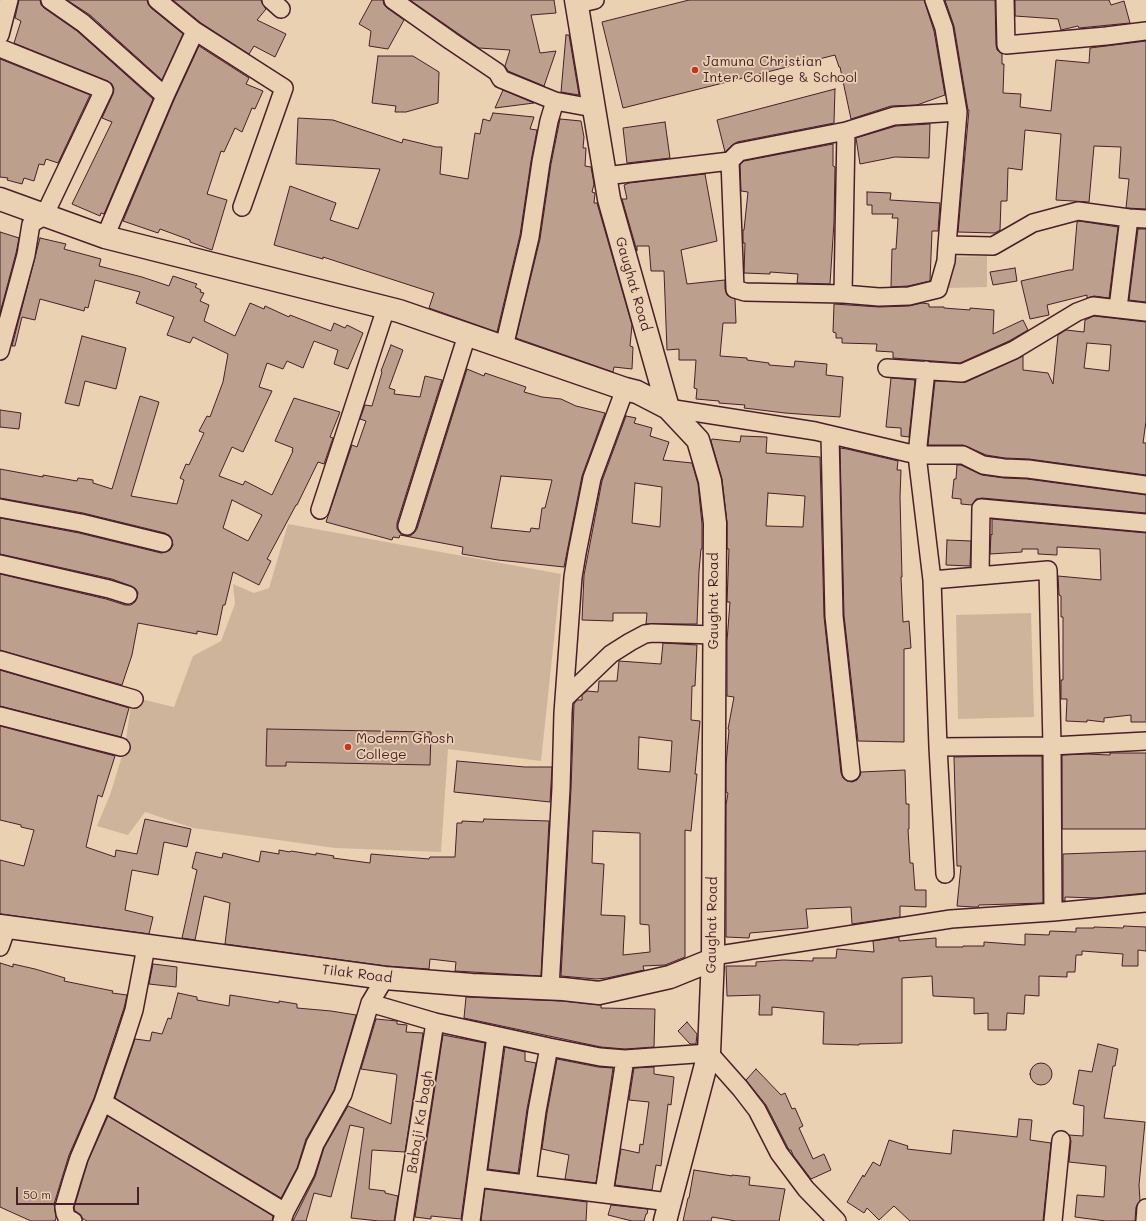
<!DOCTYPE html>
<style>
body{margin:0}
#map{position:relative;width:1146px;height:1221px;overflow:hidden;background:#ead1b2;font-family:Mali,sans-serif}
canvas{display:block}
.scale{position:absolute;left:16px;top:1187px;width:123px;height:18px;box-sizing:border-box;border:2px solid #4a1f2b;border-top:0;padding-left:5px;font-size:12px;line-height:14px;white-space:nowrap;color:#4a1f2b;-webkit-text-stroke:3px #ead1b2;paint-order:stroke}
</style>
<div id="map">
<canvas width="1146" height="1221"></canvas>
<div class="scale">50 m</div>
</div>
<script>
const context = document.querySelector('canvas').getContext('2d');
context.lineJoin = 'round';
function fillPath(path, color) { context.fillStyle = color; context.fill(path, 'evenodd'); }
const shape = rows => new Path2D(rows.map(r => 'M' + r).join(''));
function strokePath(path, color, width, dash) { context.strokeStyle = color; context.lineWidth = width; context.lineCap = dash ? 'butt' : 'round'; context.setLineDash(dash || []); context.stroke(path); }
function write(font, color, halo, rows, align = 'center') {
  context.font = font + ' Mali,sans-serif'; context.lineWidth = 3.5; context.setLineDash([]); context.textBaseline = 'middle'; context.strokeStyle = halo; context.fillStyle = color; for (const [text, x, y, turn = 0] of rows) {
    context.save(); context.translate(x, y); context.rotate((+turn || 0) * Math.PI / 180); context.textAlign = isNaN(turn) ? turn : align; if (halo) context.strokeText(text, 0, 0); context.fillText(text, 0, 0); context.restore();
  }
}
fillPath(shape([
 [987,256,987,287,949,288,949,257],
 [288,524,561,574,541,761,448,749,441,852,335,848,193,828,145,812,128,835,97,826,110,795,125,746,132,697,174,707,193,656,221,641,235,604,233,584,254,593,269,588],
 [1031,613,1034,717,958,719,956,615]
]), '#cfb49c');
const building = shape([
 [19,0,40,0,41,5,44,8,77,31,153,99,104,214,101,213,100,216,72,204,112,122,102,118,113,94,114,89,112,84,108,81,14,43,21,21,15,18,19,0],
 [67,0,147,0,148,4,151,8,183,34,162,80,90,15,67,0],
 [173,0,261,0,262,3,266,9,257,20,286,34,275,57,254,46,249,54,201,23,173,0],
 [372,0,383,0,384,5,387,8,404,20,388,49,369,46,371,31,359,24,372,0],
 [410,0,554,0,556,13,531,15,540,53,556,51,544,86,508,71,505,66,510,50,479,48,410,0],
 [689,0,924,0,934,31,945,95,917,105,891,106,851,119,840,67,839,67,835,55,623,108,602,22,689,0],
 [945,0,995,0,996,45,997,50,1002,54,1002,64,1004,64,1003,93,1021,94,1020,107,1051,111,1056,60,1089,63,1090,48,1146,41,1146,209,1126,208,1129,179,1119,178,1121,147,1094,146,1089,202,1056,200,1061,134,1025,130,1022,170,1008,168,1007,201,1001,201,1000,230,995,233,958,232,969,110,968,110,954,26,945,0],
 [1015,0,1109,0,1111,5,1124,1,1130,23,1079,28,1078,26,1061,30,1058,19,1015,16,1015,0],
 [566,35,569,35,579,95,561,92,566,35],
 [199,46,249,78,246,84,263,91,255,109,252,108,242,132,235,128,224,152,221,151,207,194,227,200,212,250,190,242,190,240,160,229,158,233,123,221,174,100,199,46],
 [378,56,413,56,439,72,438,103,406,112,395,112,396,106,372,103,378,56],
 [0,59,90,95,58,163,46,159,44,165,39,164,34,181,24,178,22,184,7,180,8,178,0,177,0,59],
 [835,89,834,123,737,142,732,145,725,152,717,120,835,89],
 [503,90,534,103,495,108,503,90],
 [493,113,534,117,530,129,537,130,531,161,520,235,497,332,429,308,434,293,323,257,323,259,274,245,290,186,336,203,330,220,358,229,380,169,296,164,298,118,333,120,402,143,403,139,436,147,442,147,440,174,468,179,475,133,480,134,483,119,490,121,493,113],
 [560,119,581,121,584,137,583,148,586,148,585,166,591,167,594,184,592,192,595,193,594,203,597,203,632,325,630,346,633,347,632,369,614,367,613,372,516,338,540,239,551,164,560,119],
 [665,122,670,158,627,163,623,128,665,122],
 [930,124,929,158,895,157,860,164,856,138,896,126,930,124],
 [833,144,833,166,835,167,834,222,830,284,797,283,798,274,770,272,770,274,744,273,745,243,743,243,743,230,744,230,748,192,741,191,740,165,744,161,833,144],
 [705,174,717,241,681,250,687,284,725,280,725,289,727,295,735,299,736,323,723,323,720,356,747,358,747,360,769,363,769,365,794,367,795,361,827,364,826,375,843,377,840,417,785,413,744,408,745,405,719,403,719,401,696,399,697,389,694,388,696,360,679,360,679,349,667,350,664,271,651,271,649,246,637,246,637,251,622,199,627,199,624,185,629,183,705,174],
 [867,192,891,193,890,200,940,203,938,231,932,231,930,281,908,286,891,287,892,249,896,249,898,218,892,218,893,214,872,214,872,205,867,205,867,192],
 [1079,221,1118,227,1109,298,1094,296,1087,298,1087,295,1047,305,1049,315,1030,319,1021,281,1069,270,1073,270,1077,222,1079,221],
 [1138,229,1146,229,1146,302,1129,300,1138,229],
 [0,232,19,238,16,253,0,313,0,232],
 [40,238,66,244,64,249,101,259,99,266,142,277,169,286,173,276,197,284,195,287,201,290,200,292,204,293,200,301,209,305,204,321,235,336,250,303,264,309,265,306,289,317,290,315,331,331,334,323,345,328,347,325,363,333,348,369,334,364,338,350,314,341,303,368,287,361,283,369,267,363,259,387,272,391,243,452,232,447,219,476,243,485,245,481,272,495,293,451,292,451,293,448,275,441,294,398,340,412,330,437,333,438,324,464,318,462,297,505,296,505,267,559,271,561,259,585,233,572,225,605,223,605,217,635,197,631,197,634,138,623,132,655,122,685,0,650,0,574,106,599,125,605,131,605,135,602,137,598,138,593,136,589,131,586,112,579,0,554,0,518,79,533,161,553,166,552,170,550,173,545,172,540,170,536,165,533,83,513,0,498,0,469,43,477,43,475,77,481,78,478,93,480,93,483,112,489,140,396,159,402,131,496,177,504,184,480,180,478,186,464,189,465,204,433,199,431,207,416,210,417,223,382,228,354,193,337,190,343,167,335,174,317,136,303,140,292,95,280,88,308,85,307,84,311,40,299,35,320,22,317,15,346,12,346,40,238],
 [232,500,262,515,248,541,223,528,232,500],
 [1015,268,1017,281,993,285,990,272,1015,268],
 [922,303,929,304,929,307,944,307,944,308,970,310,970,308,994,310,993,334,1023,320,1028,330,1009,341,960,363,893,358,893,352,876,351,877,344,842,343,842,338,836,338,836,333,833,332,834,304,879,307,909,306,922,303],
 [1094,316,1146,322,1146,421,1143,443,1146,443,1146,475,1029,459,1005,458,986,455,963,445,928,445,935,381,966,382,1023,356,1023,370,1048,373,1053,384,1058,335,1066,330,1084,332,1085,320,1094,316],
 [1087,343,1111,345,1109,371,1084,368,1087,343],
 [82,336,126,348,116,389,85,381,79,406,65,403,82,336],
 [391,345,403,350,389,388,395,390,394,394,420,397,425,376,442,380,397,523,397,529,400,533,404,535,410,536,414,533,417,529,467,369,484,376,485,373,526,387,524,392,542,397,561,399,576,406,605,413,582,476,564,567,498,560,462,554,463,547,400,535,399,538,393,537,392,540,326,522,352,445,357,447,366,421,360,419,365,405,372,406,382,372,381,371,391,345],
 [501,476,552,480,545,508,542,508,539,529,531,528,530,532,491,528,501,476],
 [891,378,915,380,909,437,901,436,901,428,886,427,891,378],
 [0,410,21,413,19,429,0,427,0,410],
 [626,416,636,418,634,423,652,428,650,436,669,442,663,460,692,463,698,484,702,524,702,549,701,549,699,571,697,624,646,624,647,613,613,613,613,621,582,620,584,575,602,481,626,416],
 [635,483,662,487,660,527,632,523,635,483],
 [741,436,767,437,766,453,820,457,824,617,841,773,843,778,847,781,852,782,857,780,860,776,861,772,905,770,906,804,909,804,909,829,908,829,910,863,913,863,915,890,926,890,926,907,900,906,900,917,852,924,851,907,806,909,808,928,750,933,749,938,726,937,726,805,728,793,726,792,726,765,729,730,728,729,734,697,727,696,727,641,730,602,727,602,729,549,727,549,727,522,722,479,711,441,712,439,740,442,741,436],
 [768,493,805,496,803,527,766,526,768,493],
 [840,448,847,449,898,461,897,470,901,470,900,497,902,577,901,577,903,622,909,621,911,648,904,649,904,742,858,741,844,615,840,448],
 [957,465,961,465,982,475,1004,478,1027,479,1146,495,1146,513,982,498,976,499,972,505,961,504,961,499,952,498,954,479,956,479,957,465],
 [992,519,1146,533,1146,722,1131,722,1131,715,1104,718,1104,722,1087,720,1087,722,1066,721,1067,699,1061,699,1061,680,1063,680,1063,617,1061,617,1061,596,1059,595,1058,576,1101,580,1100,549,1057,547,1057,555,1038,554,1038,549,1022,549,1022,552,990,554,991,534,992,535,992,519],
 [947,540,971,541,970,566,946,565,947,540],
 [663,643,697,645,695,686,692,686,691,720,700,721,695,774,697,774,691,831,685,830,685,957,665,965,643,966,644,970,607,978,596,979,561,976,571,789,574,704,577,700,582,700,582,695,587,691,598,692,599,681,617,681,619,661,661,664,663,643],
 [639,737,672,741,670,772,638,769,639,737],
 [593,831,640,833,640,924,649,925,650,952,623,955,625,916,601,915,604,864,592,863,593,831],
 [0,670,129,708,121,737,0,706,0,670],
 [0,726,115,756,102,797,98,795,86,847,115,857,116,850,137,854,145,819,191,829,187,847,164,842,158,875,132,870,125,910,153,917,149,934,0,914,0,860,24,866,34,830,21,827,21,825,0,820,0,726],
 [267,729,431,732,430,765,286,762,286,766,266,766,267,729],
 [1110,753,1146,753,1146,829,1062,829,1062,755,1086,754,1110,755,1110,753],
 [1003,756,1042,756,1043,903,979,905,978,907,974,907,957,906,961,866,957,866,954,757,1003,756],
 [457,761,525,767,552,767,550,802,454,792,457,761],
 [484,819,549,821,541,976,455,971,456,962,430,959,429,969,386,966,225,944,230,903,204,896,195,940,182,938,197,870,192,868,196,852,222,858,223,853,259,862,261,851,279,854,279,850,290,852,291,851,316,855,316,853,334,856,333,858,370,863,371,854,429,859,430,857,455,857,457,823,462,823,462,821,483,822,484,819],
 [1146,851,1146,893,1096,898,1065,897,1065,901,1063,901,1063,854,1146,851],
 [1124,926,1146,927,1146,951,1138,950,1138,966,1122,966,1123,954,1082,951,1082,955,1076,955,1075,972,1067,972,1067,977,1039,976,1039,996,1025,995,1024,1014,1007,1013,1006,1030,988,1030,988,1013,974,1014,974,998,933,996,932,976,902,978,902,1043,859,1044,859,1045,823,1044,824,1012,772,1007,772,1015,759,1015,760,995,727,996,726,966,756,966,756,962,783,960,813,961,813,958,836,958,837,949,874,952,873,941,899,937,899,941,936,938,936,947,963,947,963,946,984,946,984,942,1025,945,1025,934,1049,935,1050,931,1076,932,1076,928,1094,928,1094,927,1123,928,1124,926],
 [0,963,13,967,13,964,35,969,65,978,64,981,113,991,112,993,127,995,124,1008,94,1098,69,1155,54,1204,56,1218,55,1221,31,1221,0,1207,0,963],
 [153,964,177,967,176,987,149,984,153,964],
 [178,993,197,997,197,1000,229,1006,230,995,279,1003,279,1001,297,1004,297,1008,331,1011,356,1015,334,1090,306,1139,297,1168,281,1198,115,1098,135,1039,150,1041,152,1032,162,1034,168,1018,171,1019,178,993],
 [466,997,562,1001,601,1005,601,1008,655,1009,654,1047,625,1049,601,1047,464,1018,466,997],
 [376,1019,397,1021,397,1024,407,1025,406,1032,423,1033,405,1152,372,1150,369,1189,385,1191,385,1193,398,1196,394,1221,379,1221,351,1218,364,1128,350,1125,331,1197,314,1193,306,1221,293,1221,315,1177,324,1148,348,1106,391,1124,397,1075,395,1074,361,1069,376,1019],
 [687,1022,697,1034,696,1044,690,1044,678,1031,687,1022],
 [443,1035,485,1043,461,1219,431,1216,431,1219,415,1217,443,1035],
 [1098,1044,1118,1049,1115,1066,1113,1066,1104,1118,1145,1122,1139,1185,1140,1201,1136,1207,1135,1221,1106,1221,1075,1217,1077,1195,1104,1197,1106,1166,1069,1162,1071,1141,1069,1135,1083,1136,1084,1106,1073,1104,1079,1070,1092,1072,1098,1044],
 [505,1047,525,1052,525,1061,536,1063,527,1109,518,1173,488,1169,505,1047],
 [557,1059,598,1067,613,1068,596,1183,565,1179,569,1155,542,1149,547,1113,557,1059],
 '1030 1074a11 11 0 1 1 22 0a11 11 0 1 1-22 0Z',
 [654,1067,654,1074,674,1077,671,1105,668,1104,661,1166,656,1165,652,1190,615,1185,621,1149,639,1153,640,1144,643,1145,649,1102,629,1100,634,1068,654,1067],
 [756,1069,781,1095,785,1093,792,1109,795,1108,803,1126,799,1128,813,1159,824,1154,831,1170,811,1179,793,1155,791,1150,789,1150,788,1148,766,1105,746,1080,756,1069],
 [108,1116,273,1216,272,1221,87,1221,83,1219,81,1215,75,1211,74,1208,88,1161,108,1116],
 [1019,1119,1032,1120,1030,1140,1051,1143,1043,1221,910,1221,894,1206,879,1220,867,1208,864,1213,847,1202,863,1175,864,1177,873,1162,880,1166,889,1140,908,1146,907,1149,951,1154,953,1130,1017,1137,1019,1119],
 [694,1170,732,1176,732,1175,750,1177,749,1185,785,1189,779,1221,736,1221,712,1217,711,1221,683,1221,688,1198,689,1198,694,1170],
 [485,1189,587,1202,586,1221,481,1221,485,1189],
 [611,1205,648,1209,647,1214,646,1214,644,1221,632,1221,608,1215,611,1205]
]);
fillPath(building, '#bd9f8d');
strokePath(building, '#4a1f2b', 1);
const street = shape([
 [50,0,83,23,165,96],
 [157,0,195,31,284,88,242,207],
 [271,0,281,9],
 [393,0,451,41,497,72,501,79,555,101,593,108],
 [1005,0,1006,45,1106,36,1146,31],
 [577,4,595,0],
 [0,35,9,0],
 [0,48,104,90,44,216,31,224,26,255,0,351],
 [730,161,735,289,745,292,843,294,879,297,909,296,938,289,946,261,947,245,958,112,944,28,934,0],
 [605,176,730,161,739,152,846,131,894,116,958,112],
 [105,237,165,96,195,31],
 [947,245,993,246,1033,223,1078,211,1129,218,1146,219],
 [843,294,846,131],
 [1118,308,1129,218],
 [504,347,530,237,541,162,549,121,555,101],
 [887,368,962,373,1014,350,1077,312,1093,306,1146,312],
 [926,370,917,455,932,580,938,747,945,874],
 [668,408,815,431,917,455,963,455,983,465,1004,468,1028,469,1146,485],
 [830,435,834,616,851,772],
 [0,508,81,523,163,543],
 [320,510,386,308],
 [407,526,467,335],
 [0,564,109,589,128,595],
 [980,575,981,508,1146,523],
 [932,580,1048,570,1052,746,1053,912],
 [0,660,134,699],
 [564,699,611,654,630,642,645,634,652,633,714,635],
 [0,716,121,747],
 [938,747,1052,746,1146,741],
 [0,947,7,927],
 [713,956,951,919,1053,912,1146,903],
 [550,988,561,788,563,713,573,577,577,553,592,478,625,389],
 [370,1003,435,1022,549,1047,600,1057,625,1059,709,1053,740,1088,757,1110,779,1153,806,1189,837,1221],
 [103,1102,285,1212],
 [477,1178,669,1202],
 [527,1184,537,1111,549,1047],
 [604,1193,625,1059],
 [73,1221,67,1218,65,1213,64,1207,72,1180,79,1158,103,1102,124,1041,134,1010,146,947],
 [282,1221,285,1212,306,1172,315,1144,343,1094,370,1003,385,978],
 [404,1221,435,1022],
 [471,1221,496,1036],
 [1053,1221,1061,1140],
 [1145,1221,1146,1208]
]);
const secondary = shape([
 [576,0,609,199,668,408,698,440,710,481,715,523,713,956,709,1053,665,1221],
 [0,199,105,237,399,311,625,389,637,392,668,408],
 [0,926,385,978,472,985,563,989,599,993,670,977,712,960]
]);
strokePath(street, '#4a1f2b', 20);
strokePath(secondary, '#4a1f2b', 25);
strokePath(street, '#ead1b2', 17);
strokePath(secondary, '#ead1b2', 22);
for (const [x, y, r, color] of [
 [695,70,4,"#c8321e"],
 [348,747,4,"#c8321e"]
]) { const dot = new Path2D(); dot.arc(x, y, r, 0, 2 * Math.PI); context.fillStyle = color; context.fill(dot); strokePath(dot, '#ead1b2', 1.5); }
write('14px', '#4a1f2b', '#ead1b2', [
 ["Jamuna Christian",703,62],
 ["Inter College & School",703,78],
 ["Modern Ghosh",356,739],
 ["College",356,755]
], 'left');
write('14px', '#4a1f2b', '#ead1b2', [
 ["Gaughat Road",633,284,74],
 ["Gaughat Road",714,601,-90],
 ["Gaughat Road",712,925,-89],
 ["Tilak Road",357,974,7],
 ["Babaji Ka bagh",420,1122,-81]
]);
</script>
